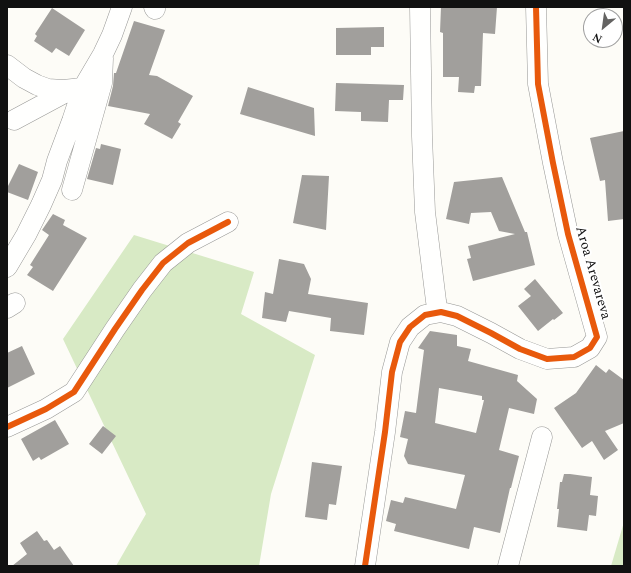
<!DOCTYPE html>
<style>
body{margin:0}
#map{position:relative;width:631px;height:573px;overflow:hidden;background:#fdfcf7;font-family:Spectral,serif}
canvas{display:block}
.frame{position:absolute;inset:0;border:8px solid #111;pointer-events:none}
.north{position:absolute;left:583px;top:8px;width:40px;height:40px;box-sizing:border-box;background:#fff;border:1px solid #a0a0a0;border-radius:50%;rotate:209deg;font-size:11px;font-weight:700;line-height:16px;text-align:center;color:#111}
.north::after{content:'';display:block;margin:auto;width:14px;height:18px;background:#646362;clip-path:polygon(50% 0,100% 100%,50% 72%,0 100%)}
</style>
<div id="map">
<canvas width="631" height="573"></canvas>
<div class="frame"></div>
<div class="north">N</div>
</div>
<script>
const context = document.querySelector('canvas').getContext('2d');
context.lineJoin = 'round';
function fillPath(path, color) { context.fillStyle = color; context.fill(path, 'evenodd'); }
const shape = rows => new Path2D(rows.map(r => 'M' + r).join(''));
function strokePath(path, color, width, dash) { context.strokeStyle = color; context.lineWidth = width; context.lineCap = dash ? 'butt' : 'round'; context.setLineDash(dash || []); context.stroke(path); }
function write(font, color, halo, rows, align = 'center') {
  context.font = font + ' Spectral,serif'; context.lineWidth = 4; context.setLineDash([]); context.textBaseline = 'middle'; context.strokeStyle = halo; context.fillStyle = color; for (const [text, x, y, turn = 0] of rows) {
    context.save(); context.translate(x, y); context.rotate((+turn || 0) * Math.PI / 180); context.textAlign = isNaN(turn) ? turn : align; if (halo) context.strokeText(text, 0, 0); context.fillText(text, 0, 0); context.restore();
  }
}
fillPath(shape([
 [134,235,254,272,241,314,315,355,271,494,259,566,116,566,146,514,63,339],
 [624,522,624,566,611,566]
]), '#d8eac5');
fillPath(shape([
 [441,7,497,7,495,34,483,33,481,86,475,86,474,93,458,92,459,77,443,77,443,33,440,32],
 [52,8,85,30,69,56,56,48,52,53,34,41,37,36,35,34],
 [134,21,165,30,149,75,157,76,193,96,178,122,181,124,172,139,144,124,150,114,108,106,113,86,114,73,116,73],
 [384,27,384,47,371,47,371,55,336,55,336,28],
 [336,83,404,85,403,100,389,100,388,122,361,121,361,112,335,111],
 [248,87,314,108,315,136,240,114],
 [624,131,624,219,608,221,605,180,600,181,590,138],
 [101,144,121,149,113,185,87,179,96,148,100,149],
 [19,164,38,172,28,200,7,192,7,188],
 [302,175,329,176,326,230,293,223],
 [502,177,525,232,527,232,535,265,473,281,467,259,471,258,468,246,515,234,499,231,491,212,471,213,469,224,446,219,454,182],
 [53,214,65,220,63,225,87,238,53,291,27,275,33,267,30,265,49,235,42,230],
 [279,259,304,264,311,279,308,294,368,303,364,335,330,331,331,318,289,311,286,322,262,318,265,292,273,294],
 [535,279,563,313,554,320,553,319,538,331,518,306,531,296,524,289],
 [430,331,457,335,457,346,471,349,468,361,518,375,517,381,537,399,534,414,509,408,499,450,519,456,511,488,510,488,500,533,474,527,469,549,394,531,396,524,386,521,391,500,403,503,405,497,456,509,465,475,408,464,404,456,408,439,400,437,405,411,416,413,424,350,418,348],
 [439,388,482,396,482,400,484,400,476,433,435,423],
 [22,346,35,374,7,388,7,353],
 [596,365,606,373,609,369,624,380,624,423,605,431,618,450,604,460,592,441,582,448,554,408,576,393],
 [55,420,69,444,41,460,39,457,33,461,21,439],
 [103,426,116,436,102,454,89,444],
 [312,462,342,466,336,505,329,504,327,520,305,517],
 [564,474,570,474,592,477,590,495,598,496,596,516,589,515,587,531,557,527,559,509,557,509,560,482,562,482],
 [37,531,44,541,47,540,54,550,60,546,74,566,12,566,27,554,20,543]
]), '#a19f9c');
const minor = shape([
 [154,7,155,9],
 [420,7,422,136,425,212,436,301,438,312],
 [7,65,24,78,37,85,48,89,63,90,83,88],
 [14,120,70,90],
 [72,190,102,83,103,58],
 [7,267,26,235,41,205,52,180,57,161,72,121,83,88,103,54,112,35,122,7],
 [7,308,15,303],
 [7,427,46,409,74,392,115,329,142,290,163,263,188,243,228,222],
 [365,566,385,432,392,372,400,342,410,327,425,315,441,312,457,316,491,333,520,349,547,359,574,357,590,348,597,337,568,234,553,163,538,84,536,7],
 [508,566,542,437]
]);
strokePath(minor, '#979795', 21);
strokePath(minor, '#fffffe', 20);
strokePath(shape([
 [7,427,46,409,74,392,115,329,142,290,163,263,188,243,228,222],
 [365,566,385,432,392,372,400,342,410,327,425,315,441,312,457,316,491,333,520,349,547,359,574,357,590,348,597,337,568,234,553,163,538,84,536,7]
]), '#e8590c', 6);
write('14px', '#111', '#fff', [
 ["Aroa Arevareva",592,273,74]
]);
</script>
